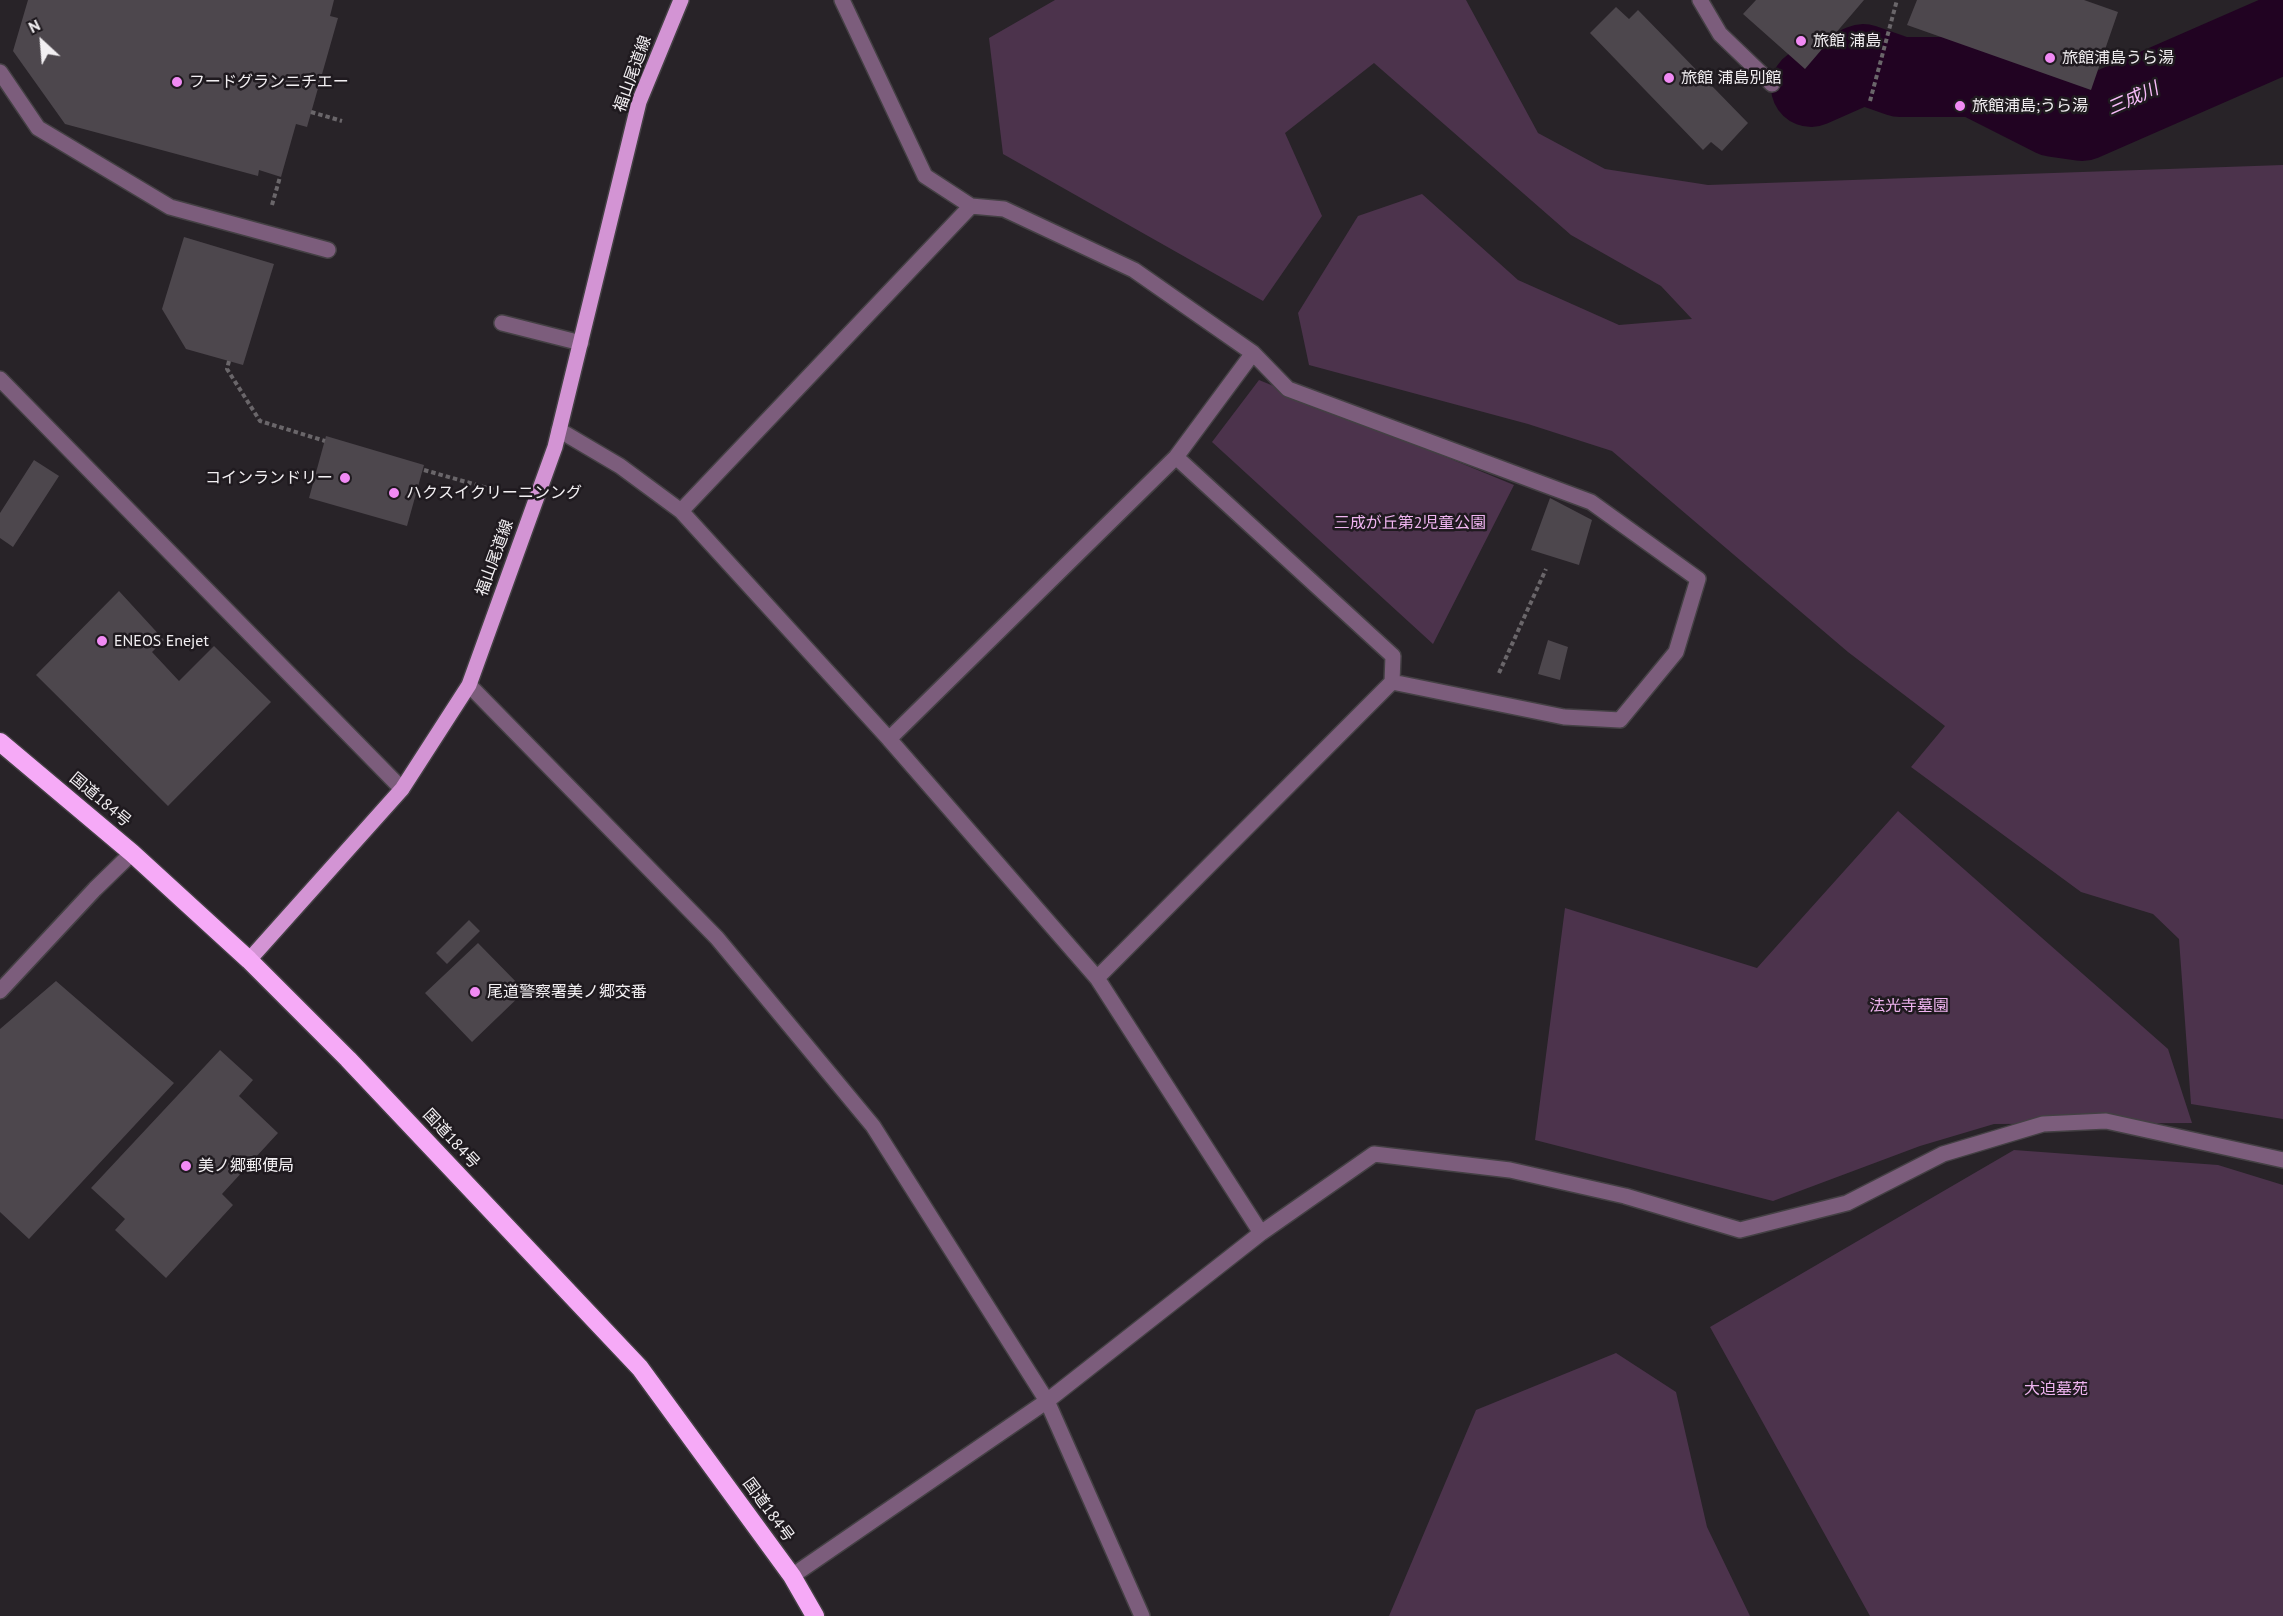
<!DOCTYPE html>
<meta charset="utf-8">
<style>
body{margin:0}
#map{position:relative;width:2283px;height:1616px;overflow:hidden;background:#282328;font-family:"PT Sans",sans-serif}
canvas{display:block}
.north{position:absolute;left:12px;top:12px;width:60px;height:60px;-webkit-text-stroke:4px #1f1a1f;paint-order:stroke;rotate:334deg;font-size:16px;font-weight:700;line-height:24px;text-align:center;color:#f2eff2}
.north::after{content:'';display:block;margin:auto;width:21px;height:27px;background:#f2eff2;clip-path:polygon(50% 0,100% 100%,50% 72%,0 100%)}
</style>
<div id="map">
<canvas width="2283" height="1616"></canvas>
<div class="north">N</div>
</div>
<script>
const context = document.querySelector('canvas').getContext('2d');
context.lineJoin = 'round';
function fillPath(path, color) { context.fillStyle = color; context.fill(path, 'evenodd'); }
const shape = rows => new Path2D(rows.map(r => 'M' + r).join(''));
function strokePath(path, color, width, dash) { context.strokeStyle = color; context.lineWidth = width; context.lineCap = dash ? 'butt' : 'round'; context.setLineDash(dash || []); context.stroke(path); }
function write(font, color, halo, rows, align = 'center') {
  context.font = font + ' "PT Sans","Noto Sans JP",sans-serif'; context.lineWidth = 5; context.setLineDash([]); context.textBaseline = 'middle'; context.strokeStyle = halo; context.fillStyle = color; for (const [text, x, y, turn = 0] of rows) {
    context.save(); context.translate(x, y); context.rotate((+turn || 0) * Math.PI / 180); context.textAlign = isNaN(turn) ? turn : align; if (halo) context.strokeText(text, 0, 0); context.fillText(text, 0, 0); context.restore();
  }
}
fillPath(shape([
 [1055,0,1466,0,1538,133,1605,169,1708,185,2283,165,2283,1119,2191,1104,2179,939,2153,914,2081,892,1911,767,1945,726,1848,652,1612,451,1528,424,1309,365,1298,313,1358,216,1422,194,1518,280,1619,325,1692,319,1661,286,1571,235,1374,63,1285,133,1322,216,1263,301,1003,154,989,38],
 [1259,380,1514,485,1433,644,1212,442],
 [1898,811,2168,1049,2192,1123,1994,1124,1920,1146,1773,1201,1535,1140,1565,908,1757,968],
 [2014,1150,2218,1165,2283,1185,2283,1616,1870,1616,1710,1327],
 [1616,1353,1676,1392,1707,1527,1750,1616,1389,1616,1476,1410]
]), '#4c334c');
strokePath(shape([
 [1811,87,1863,64,1900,77,1975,77,2054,117,2082,121,2283,33]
]), '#210322', 80);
fillPath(shape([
 [28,0,334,0,330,16,338,18,307,127,296,124,281,177,259,170,258,176,65,124,13,51],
 [1756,0,1864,0,1805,69,1743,14],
 [1917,0,2084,0,2118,12,2091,90,1907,25],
 [1616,7,1629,19,1638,10,1748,123,1722,151,1711,142,1703,150,1590,33],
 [184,237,274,264,243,365,186,349,162,309],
 [326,436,424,465,407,526,309,498],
 [34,460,59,476,13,547,0,538,0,513],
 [1550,498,1592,520,1579,565,1531,550],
 [119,591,164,640,152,652,179,681,214,646,271,702,168,806,36,675],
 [1548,640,1568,647,1560,680,1538,674],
 [469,920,480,931,447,964,436,953],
 [478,943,525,991,472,1042,425,993],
 [56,981,174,1083,29,1239,0,1212,0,1029],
 [220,1050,253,1080,239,1096,278,1133,222,1194,233,1205,166,1278,115,1230,125,1219,91,1188]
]), '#4d474d');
const lane = shape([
 [0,72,38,128,170,207,328,250],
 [502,323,581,343]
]);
const street = shape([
 [842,0,925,176,971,206,1004,209,1134,270,1253,353,1288,389,1591,502,1698,579,1676,652,1620,720,1564,717,1392,682],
 [1700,0,1720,34,1772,84],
 [0,379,402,789],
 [559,430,620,466,681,511,889,739,1097,978,1261,1233],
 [681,511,971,206],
 [469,685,717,938,873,1126,1047,1401,1142,1616],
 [889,739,1176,457,1253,353],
 [1097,978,1392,682,1393,656,1176,457],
 [0,991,95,889,132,853],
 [792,1576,1047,1401,1261,1233,1374,1154,1510,1170,1625,1196,1740,1230,1847,1203,1943,1154,2043,1124,2106,1121,2283,1160]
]);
const primary = shape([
 [249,960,402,789,469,685,555,447,639,102,681,0]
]);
const highway = shape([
 [0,742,132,853,249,960,348,1059,640,1368,792,1576,815,1616]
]);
strokePath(lane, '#444044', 18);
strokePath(street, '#444044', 18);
strokePath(primary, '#444044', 18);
strokePath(highway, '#444044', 21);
strokePath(shape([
 [1870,101,1897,0],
 [311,112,342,121],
 [272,205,280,177],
 [229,361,227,369,260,421,325,441],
 [424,470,498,491],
 [1499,673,1546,569]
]), '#6a666a', 4, [4.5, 3]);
strokePath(lane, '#7c5d7c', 15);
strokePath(street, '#7c5d7c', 15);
strokePath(primary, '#d394d4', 15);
strokePath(highway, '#f6aaf7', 18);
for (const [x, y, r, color] of [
 [1801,41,6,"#f18af4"],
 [2050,58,6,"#f18af4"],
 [1669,78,6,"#f18af4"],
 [177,82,6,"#f18af4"],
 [1960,106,6,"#f18af4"],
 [345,478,6,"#f18af4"],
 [394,493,6,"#f18af4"],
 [102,641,6,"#f18af4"],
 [475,992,6,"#f18af4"],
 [186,1166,6,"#f18af4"]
]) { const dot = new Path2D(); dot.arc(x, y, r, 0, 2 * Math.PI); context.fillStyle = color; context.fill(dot); strokePath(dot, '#1f1a1f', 2); }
write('16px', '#f2eff2', '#1f1a1f', [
 ["旅館 浦島",1813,41],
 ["旅館浦島うら湯",2062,58],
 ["旅館 浦島別館",1681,78],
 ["フードグランニチエー",189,82],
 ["旅館浦島;うら湯",1972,106],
 ["コインランドリー",333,478,"right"],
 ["ハクスイクリーニンング",406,493],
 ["ENEOS Enejet",114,641],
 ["尾道警察署美ノ郷交番",487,992],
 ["美ノ郷郵便局",198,1166]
], 'left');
write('16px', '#f2eff2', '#1f1a1f', [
 ["福山尾道線",633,74,-70],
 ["福山尾道線",495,558,-70],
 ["国道184号",100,800,40],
 ["国道184号",451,1139,47],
 ["国道184号",768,1510,54]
]);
write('16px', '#efb4f0', '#1f1a1f', [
 ["三成が丘第2児童公園",1410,523],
 ["法光寺墓園",1909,1006],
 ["大迫墓苑",2056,1389]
]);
write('italic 18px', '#f8bcf9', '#1f1a1f', [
 ["三成川",2133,99,-24]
]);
</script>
